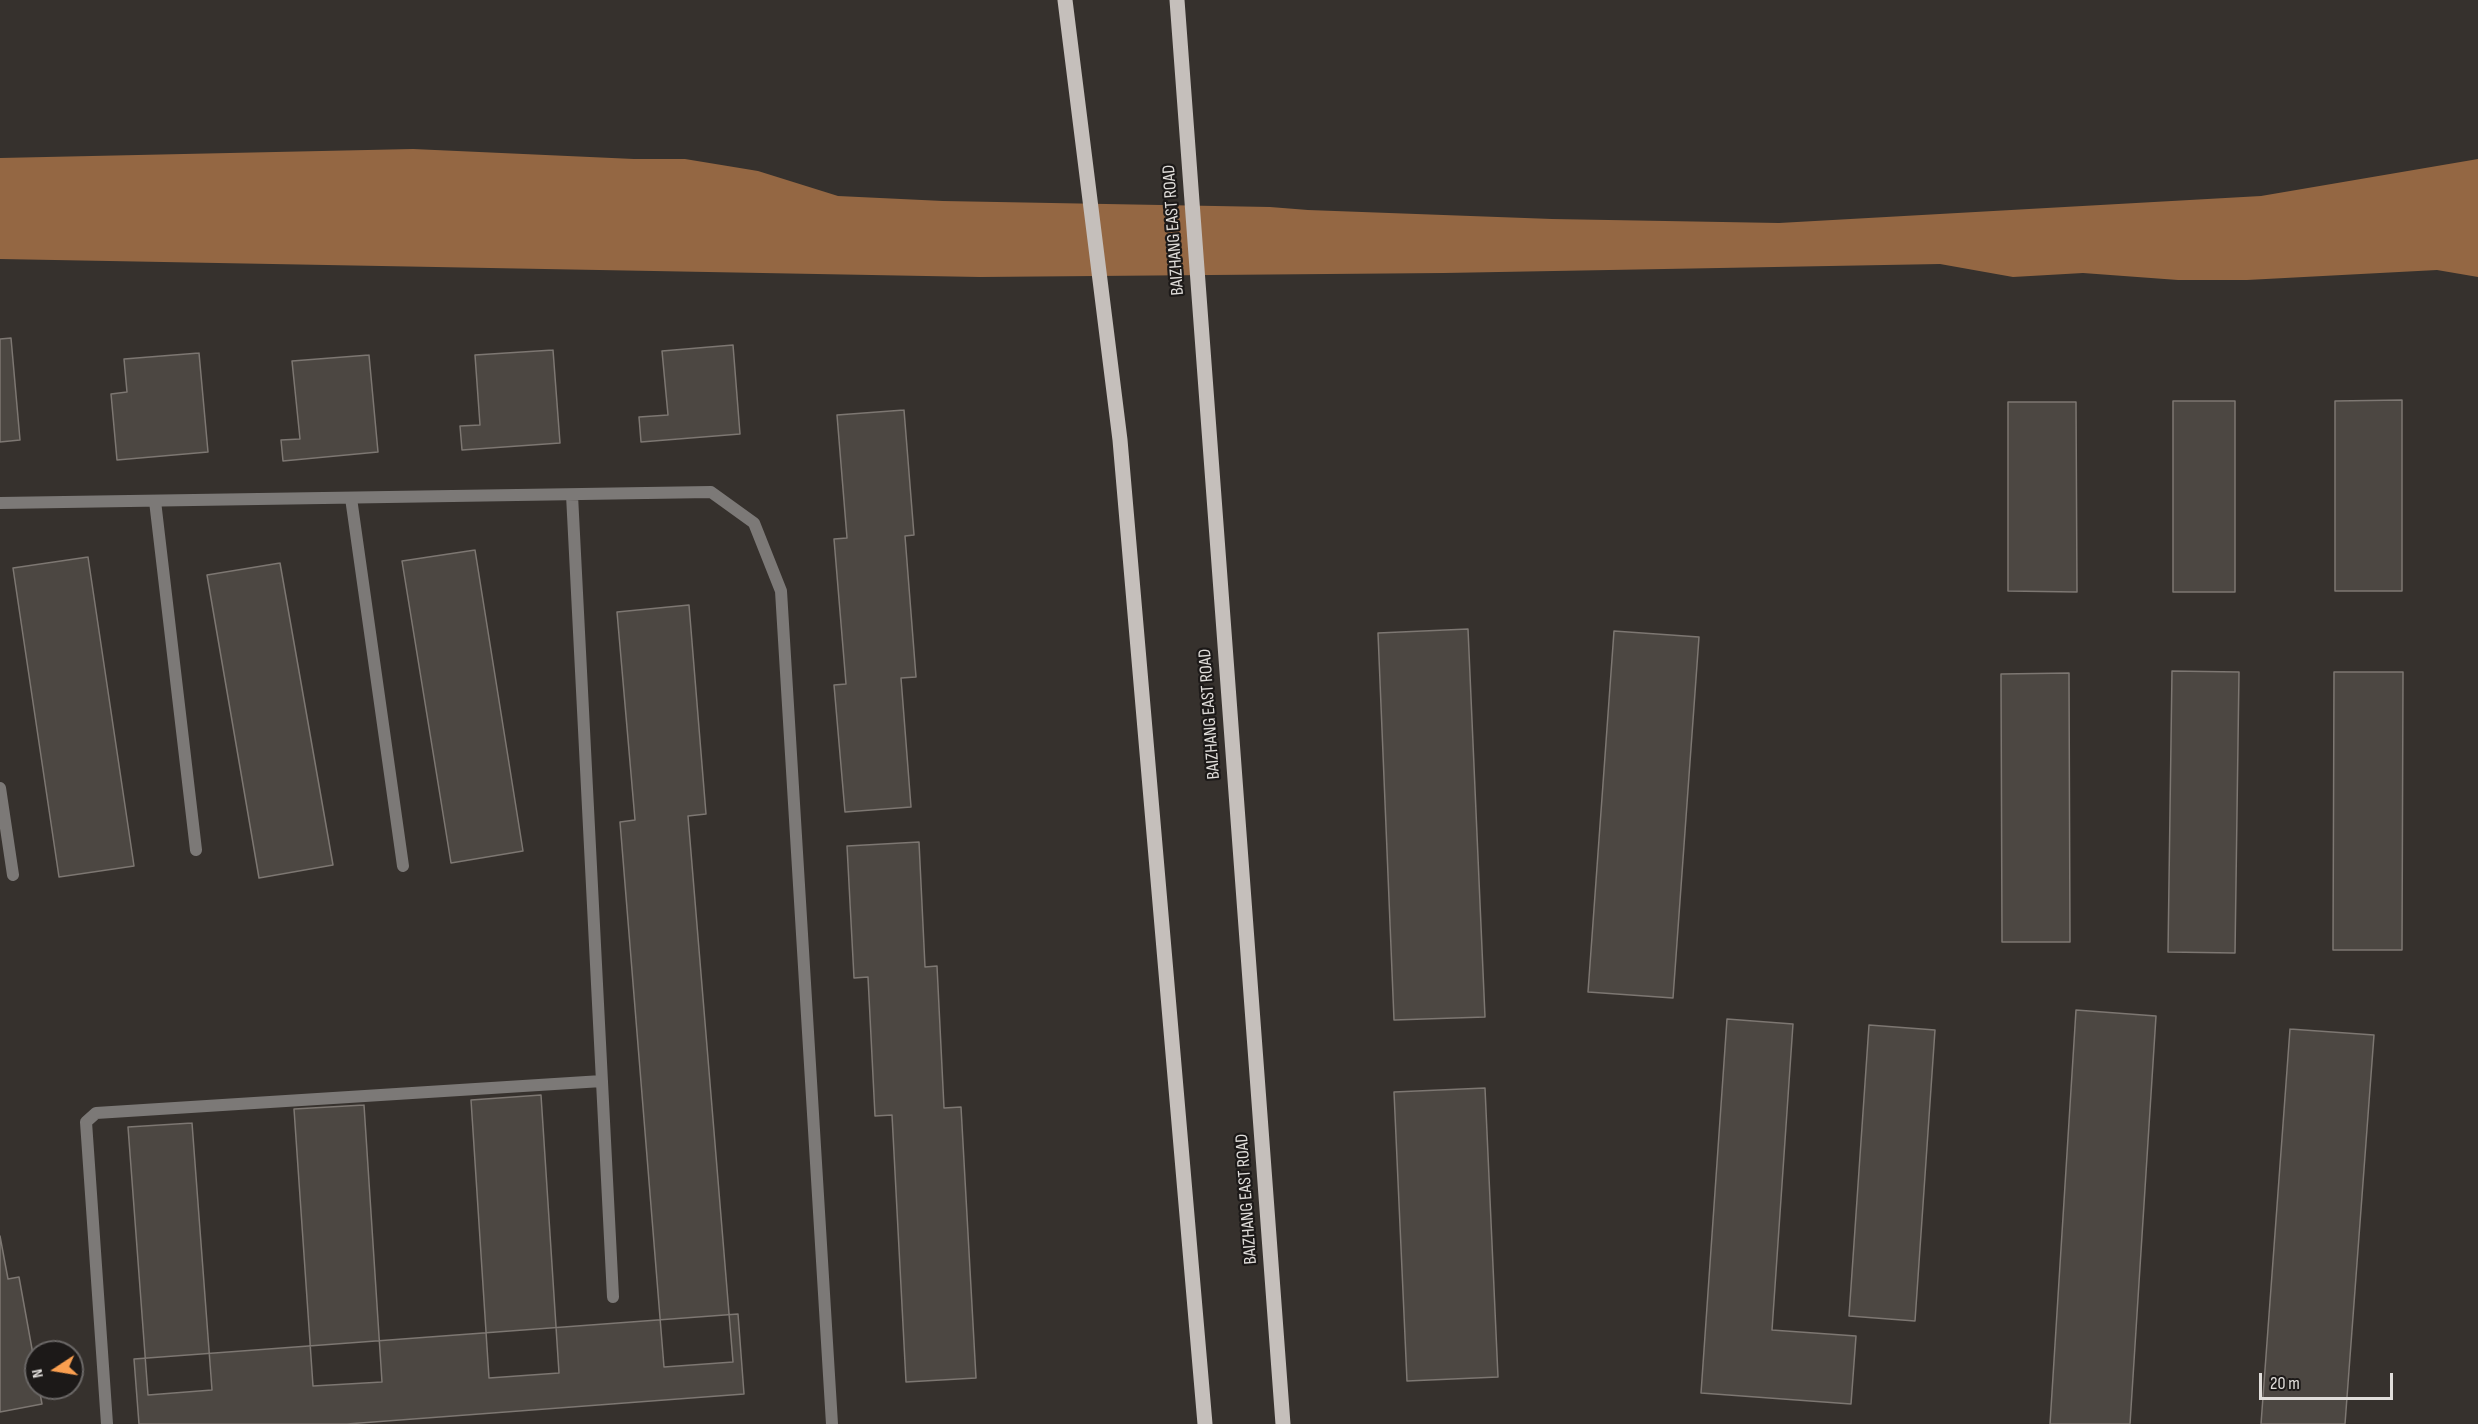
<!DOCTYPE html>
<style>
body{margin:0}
#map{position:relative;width:2478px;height:1424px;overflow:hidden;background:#36312d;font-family:"Sofia Sans Condensed",sans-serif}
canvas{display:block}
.north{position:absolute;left:24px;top:1340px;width:60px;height:60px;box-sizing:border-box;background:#1c1918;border:2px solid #6a6766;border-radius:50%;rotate:258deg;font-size:16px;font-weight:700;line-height:24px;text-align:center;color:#e0ddda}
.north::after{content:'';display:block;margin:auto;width:21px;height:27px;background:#fa9f50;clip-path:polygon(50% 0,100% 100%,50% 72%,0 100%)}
.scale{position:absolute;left:2259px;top:1373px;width:134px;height:27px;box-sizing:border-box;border:3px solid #e0ddda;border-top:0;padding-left:8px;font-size:18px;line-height:21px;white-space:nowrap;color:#e0ddda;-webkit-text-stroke:4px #1c1918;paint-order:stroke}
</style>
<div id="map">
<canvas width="2478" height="1424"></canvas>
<div class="north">N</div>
<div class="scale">20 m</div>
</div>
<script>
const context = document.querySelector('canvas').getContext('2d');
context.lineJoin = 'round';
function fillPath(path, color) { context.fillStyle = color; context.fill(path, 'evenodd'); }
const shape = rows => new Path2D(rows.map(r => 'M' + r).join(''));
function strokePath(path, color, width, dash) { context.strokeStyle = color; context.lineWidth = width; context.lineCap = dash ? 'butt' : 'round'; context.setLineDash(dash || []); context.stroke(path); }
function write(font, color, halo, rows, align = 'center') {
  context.font = font + ' "Sofia Sans Condensed",sans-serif'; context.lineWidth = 4.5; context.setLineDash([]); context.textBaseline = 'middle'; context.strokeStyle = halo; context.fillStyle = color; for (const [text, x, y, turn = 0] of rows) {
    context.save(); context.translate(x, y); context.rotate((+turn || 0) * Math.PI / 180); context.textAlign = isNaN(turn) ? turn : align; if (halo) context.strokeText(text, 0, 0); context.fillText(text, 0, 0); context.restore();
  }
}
fillPath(shape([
 [413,149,634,159,685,159,758,171,838,196,943,201,1270,207,1308,210,1552,219,1779,223,2261,196,2478,159,2478,277,2437,270,2247,280,2178,280,2083,273,2013,277,1940,264,1444,273,980,277,0,259,0,158]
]), '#946743');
const building = shape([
 [11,338,20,440,0,442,0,339,11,338],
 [733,345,740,434,641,442,639,417,668,415,662,351,733,345],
 [553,350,560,443,462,450,460,426,480,425,475,355,553,350],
 [199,353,208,452,117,460,111,394,127,392,124,359,199,353],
 [369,355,378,452,283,461,281,440,300,439,292,361,369,355],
 [2402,400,2402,591,2335,591,2335,401,2402,400],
 [2173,401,2235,401,2235,592,2173,592,2173,401],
 [2008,402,2076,402,2077,592,2008,591,2008,402],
 [904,410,914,535,905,536,916,677,901,678,911,807,845,812,834,685,846,684,834,539,847,538,837,415,904,410],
 [475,550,523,851,451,863,402,561,475,550],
 [88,557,134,866,59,877,13,568,88,557],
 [280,563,333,865,259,878,207,575,280,563],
 [689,605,706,814,688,816,733,1362,664,1367,620,822,635,820,617,612,689,605],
 [1468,629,1485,1017,1394,1020,1378,633,1468,629],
 [1614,631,1699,637,1673,998,1588,992,1614,631],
 [2172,671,2239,672,2235,953,2168,952,2172,671],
 [2334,672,2403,672,2402,950,2333,950,2334,672],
 [2069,673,2070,942,2002,942,2001,674,2069,673],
 [919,842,925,967,937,966,944,1108,961,1107,976,1378,906,1382,892,1115,875,1116,868,977,854,978,847,846,919,842],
 [2076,1010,2156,1016,2130,1424,2050,1424,2076,1010],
 [1727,1019,1793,1024,1772,1330,1856,1336,1851,1404,1701,1393,1727,1019],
 [1869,1025,1935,1030,1915,1321,1849,1316,1869,1025],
 [2290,1029,2374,1035,2345,1424,2261,1424,2290,1029],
 [1485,1088,1498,1377,1407,1381,1394,1092,1485,1088],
 [541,1095,559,1373,489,1378,471,1100,541,1095],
 [364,1105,382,1382,313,1386,294,1109,364,1105],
 [192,1123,212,1390,148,1395,128,1127,192,1123],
 [0,1236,8,1279,19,1277,36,1371,36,1388,39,1388,42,1404,0,1412,0,1236],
 [738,1314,744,1394,347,1424,139,1424,134,1359,738,1314]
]);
fillPath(building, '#4c4742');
strokePath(building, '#7d7772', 1.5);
strokePath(shape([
 [572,495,613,1297],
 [351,498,403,866],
 [155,501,196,850],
 [0,503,711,492,754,523,781,591,832,1424],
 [0,788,13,875],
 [107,1424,86,1122,96,1113,602,1081]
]), '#7c7977', 12);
strokePath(shape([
 [1065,0,1120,440,1205,1424],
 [1177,0,1283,1424]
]), '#c5bfbb', 15);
write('18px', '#e0ddda', '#1c1918', [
 ["BAIZHANG EAST ROAD",1174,230,-94],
 ["BAIZHANG EAST ROAD",1210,714,-94],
 ["BAIZHANG EAST ROAD",1247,1199,-94]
]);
</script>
